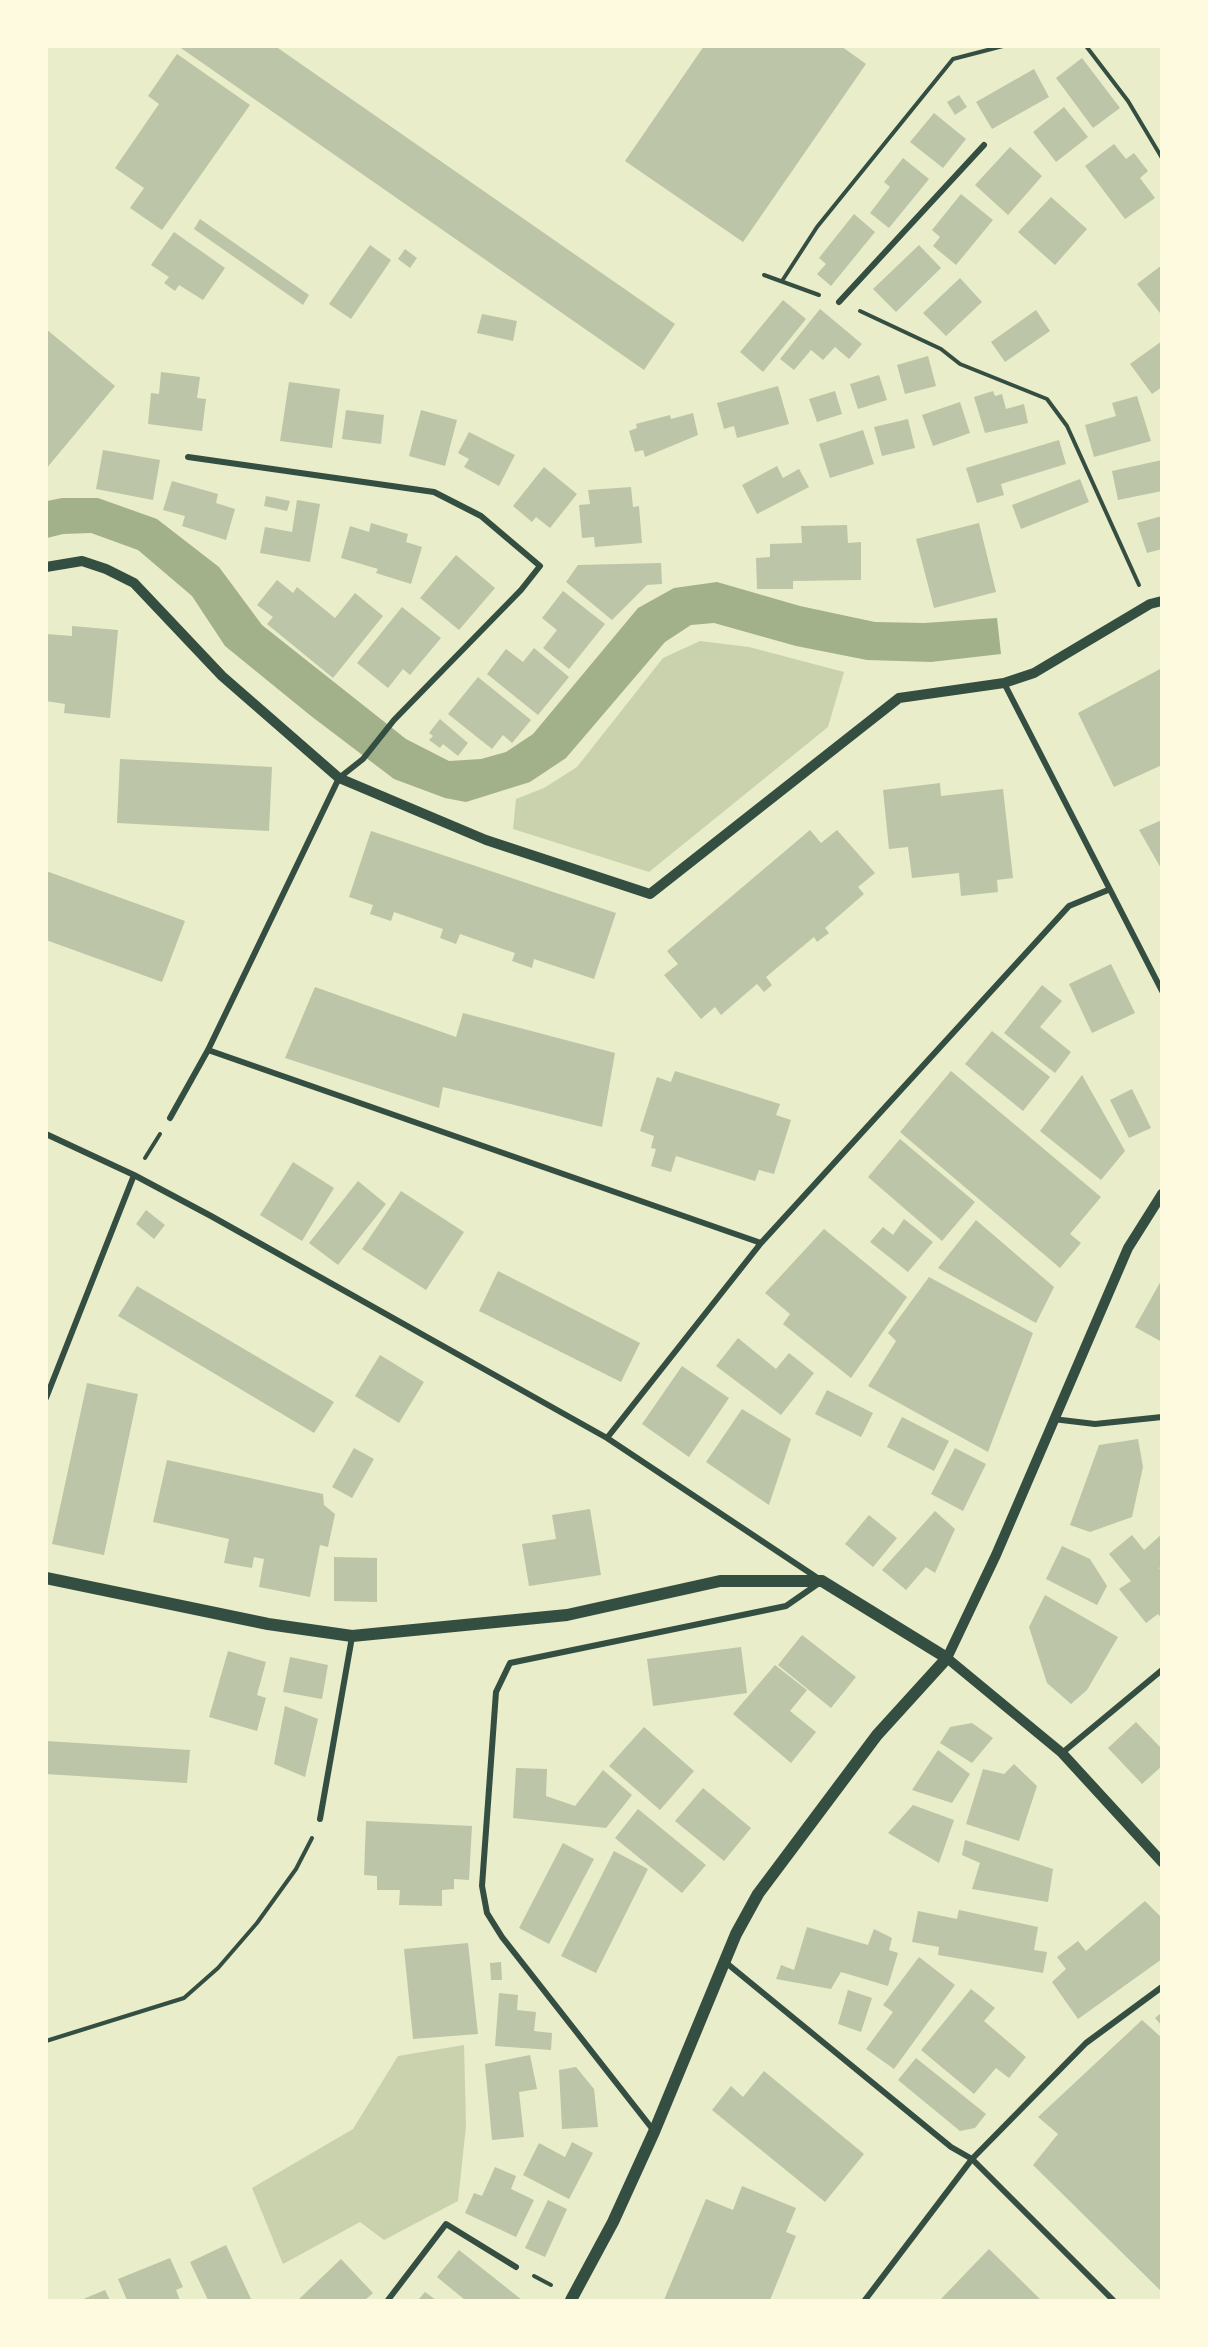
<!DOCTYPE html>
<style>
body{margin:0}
#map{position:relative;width:1208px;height:2347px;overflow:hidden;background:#e9edc9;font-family:Raleway,sans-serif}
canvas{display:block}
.frame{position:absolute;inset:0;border:48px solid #fefae0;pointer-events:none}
</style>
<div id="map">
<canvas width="1208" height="2347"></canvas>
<div class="frame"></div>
</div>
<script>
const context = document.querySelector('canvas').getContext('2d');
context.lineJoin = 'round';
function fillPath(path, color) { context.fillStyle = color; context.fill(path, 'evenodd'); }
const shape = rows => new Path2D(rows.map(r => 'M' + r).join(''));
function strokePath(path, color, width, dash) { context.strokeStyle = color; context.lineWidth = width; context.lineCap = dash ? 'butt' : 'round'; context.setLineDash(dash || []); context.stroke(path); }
fillPath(shape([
 [700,641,749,647,844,672,828,727,649,872,513,829,516,799,544,788,577,767,663,658],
 [464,2045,466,2126,458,2201,384,2240,360,2222,283,2264,252,2188,353,2129,398,2056]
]), '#cad2ad');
fillPath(shape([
 [62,498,98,498,157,519,219,567,262,625,406,739,449,761,481,759,506,752,533,734,638,608,674,588,717,582,800,606,875,622,924,623,997,618,1001,654,931,662,867,660,796,646,714,623,691,625,665,642,566,758,530,782,466,802,445,798,394,779,311,716,225,646,192,596,138,550,91,533,63,534,47,538,47,501]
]), '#a3b18a');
fillPath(shape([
 [178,46,275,46,675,324,644,370],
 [704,46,841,46,866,64,743,242,625,161],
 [177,54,250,105,162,230,130,208,144,188,115,168,159,104,148,96],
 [1082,58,1120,108,1093,128,1056,78],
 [1034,69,1049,97,992,129,976,102],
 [959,95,967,107,955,115,947,102],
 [1064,107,1088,137,1056,162,1033,132],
 [934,113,966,139,943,168,910,142],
 [1114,144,1126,159,1134,153,1148,171,1140,178,1155,198,1125,219,1085,166],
 [1010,147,1042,176,1008,215,975,185],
 [903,158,929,179,889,228,870,213,890,187,884,182],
 [961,194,993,220,956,265,933,246,940,237,932,230],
 [1051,197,1087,229,1055,265,1018,232],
 [854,214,875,232,831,286,817,274,826,264,819,258],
 [200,219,309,295,303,305,194,229],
 [174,232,225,268,203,300,179,285,175,291,164,283,169,277,151,265],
 [370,245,391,260,351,319,329,304],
 [919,245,941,268,896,312,873,289],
 [405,249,417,258,410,268,398,259],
 [1162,265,1162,312,1160,313,1137,284],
 [960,278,982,302,946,336,923,313],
 [783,300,806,319,763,372,740,352],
 [820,309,862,344,849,359,835,347,823,360,811,350,794,370,780,359],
 [1036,310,1050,331,1005,362,991,342],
 [482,314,517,321,513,341,477,333],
 [46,329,115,386,46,469],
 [1162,341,1162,387,1152,394,1130,364],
 [928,356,936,386,905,394,897,365],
 [161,372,200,377,197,398,206,399,202,431,148,424,151,393,159,394],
 [879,375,887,400,858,409,850,384],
 [289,382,340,389,332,448,280,441],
 [778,386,789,424,737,438,734,426,724,429,717,403],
 [835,391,842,414,817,422,809,399],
 [993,391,995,396,1002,394,1006,409,1024,404,1028,423,985,433,974,397],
 [1137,396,1151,441,1094,457,1085,425,1116,416,1112,403],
 [960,402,970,433,933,446,922,415],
 [346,410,384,415,381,444,342,439],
 [421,410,457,420,445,466,409,456],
 [693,413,698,435,645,457,643,450,635,452,629,431,637,428,636,424,670,415,671,419],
 [908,419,915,448,882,456,874,427],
 [863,430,874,464,830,478,819,444],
 [469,432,515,455,499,486,464,467,469,459,458,453],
 [1059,440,1066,464,1001,484,1004,495,977,503,966,468],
 [103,450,160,460,153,500,96,489],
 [1162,460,1162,491,1118,500,1112,471],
 [777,466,783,478,799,469,809,487,757,514,742,485],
 [544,467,577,494,550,528,536,517,532,522,513,506],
 [1080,479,1089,502,1021,529,1012,505],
 [172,481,218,494,216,503,235,509,226,540,182,526,185,516,163,510],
 [631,487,633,507,639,506,642,543,595,547,594,537,582,538,579,505,590,504,588,490],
 [266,496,290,501,287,511,264,506],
 [297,500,320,504,310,562,260,553,265,527,292,532],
 [1162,516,1162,549,1147,553,1137,523],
 [371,523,408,534,406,542,422,547,411,584,376,573,378,569,341,558,350,526,369,532],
 [979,523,996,592,934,608,916,539],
 [847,525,848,543,861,542,861,580,793,581,793,589,757,589,756,558,770,557,770,544,802,543,801,526],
 [456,555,495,588,459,630,420,598],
 [661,563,662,584,647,585,612,620,566,582,578,565],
 [277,580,293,593,297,587,335,618,355,593,383,616,333,678,267,624,273,617,257,605],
 [563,591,605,624,569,669,543,648,557,630,542,618],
 [402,607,441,638,410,675,403,669,388,688,357,663],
 [72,626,118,630,110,718,64,713,65,704,46,701,46,634,72,636],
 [534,648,569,677,538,715,487,674,506,649,523,662],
 [1162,668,1162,765,1114,787,1078,713],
 [478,677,531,720,512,743,503,735,492,749,448,714],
 [440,719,468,743,458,756,443,744,440,748,429,740,433,736,429,733],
 [120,759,272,767,269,831,117,823],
 [940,783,941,796,1003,789,1013,878,997,880,998,892,961,896,959,873,912,878,908,847,889,849,883,790],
 [1162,820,1162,870,1139,830],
 [810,830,821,843,837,830,875,873,858,887,864,894,825,928,829,933,817,942,814,937,766,977,772,985,764,992,757,984,721,1015,715,1007,701,1019,664,975,678,964,667,951],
 [371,831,616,913,594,979,534,959,532,968,512,961,515,953,460,934,456,944,440,938,443,929,394,912,391,921,370,914,373,905,349,897],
 [46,871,185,921,162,982,46,940],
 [1111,964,1135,1013,1092,1033,1069,984],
 [1042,985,1062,1001,1040,1027,1071,1052,1055,1073,1004,1033],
 [315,987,456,1037,463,1013,615,1053,602,1127,443,1087,439,1108,285,1058],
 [992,1031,1050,1077,1023,1111,965,1064],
 [675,1071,780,1104,776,1115,791,1120,774,1174,759,1170,755,1181,676,1156,671,1172,651,1166,656,1149,651,1148,654,1136,640,1131,657,1077,671,1082],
 [951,1071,1101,1197,1070,1234,1081,1243,1060,1268,900,1132],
 [1082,1075,1125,1151,1101,1180,1040,1131],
 [1132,1089,1151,1128,1129,1138,1110,1100],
 [900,1139,975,1202,942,1241,868,1177],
 [293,1162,334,1188,302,1241,260,1215],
 [358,1181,386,1204,338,1265,309,1243],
 [401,1191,464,1232,426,1290,362,1249],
 [146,1210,165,1225,154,1239,136,1224],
 [904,1219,933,1242,908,1272,870,1242,883,1227,893,1235],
 [976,1220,1054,1287,1036,1323,938,1268],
 [824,1229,907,1297,851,1378,783,1324,790,1314,765,1293],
 [498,1271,640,1343,621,1382,479,1311],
 [929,1277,1033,1333,988,1452,868,1386,896,1341,888,1333],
 [1162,1279,1162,1342,1135,1327],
 [137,1286,334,1402,314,1433,118,1316],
 [738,1338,776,1369,789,1353,814,1373,781,1415,716,1366],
 [380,1355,424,1382,399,1423,355,1396],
 [682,1366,729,1398,689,1457,642,1424],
 [87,1383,138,1394,104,1555,52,1544],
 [827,1390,873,1413,861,1437,815,1414],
 [742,1409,791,1439,769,1505,706,1462],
 [902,1417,949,1441,934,1471,887,1447],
 [1138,1439,1143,1467,1132,1517,1090,1532,1070,1525,1099,1445],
 [354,1448,374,1459,352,1498,332,1487],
 [955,1448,986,1464,963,1511,931,1494],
 [167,1460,323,1494,324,1505,335,1514,328,1547,320,1545,310,1597,259,1587,264,1559,254,1557,252,1568,224,1563,229,1539,153,1522],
 [590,1509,601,1575,529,1586,522,1544,556,1539,552,1515],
 [935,1511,955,1529,935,1573,926,1567,906,1590,882,1570],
 [869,1515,897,1538,873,1567,845,1544],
 [1162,1534,1162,1566,1159,1568,1162,1571,1162,1619,1158,1614,1146,1623,1119,1589,1131,1581,1109,1554,1132,1535,1144,1550],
 [1062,1546,1090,1559,1107,1586,1097,1605,1046,1579],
 [334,1557,377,1558,377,1602,334,1601],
 [1045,1595,1118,1637,1087,1690,1071,1704,1047,1683,1029,1627],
 [802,1635,856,1677,831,1708,778,1665],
 [741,1647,747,1693,653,1706,647,1659],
 [228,1651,266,1662,257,1695,266,1698,257,1731,209,1717],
 [290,1657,328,1665,322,1699,283,1692],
 [775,1665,807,1690,790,1711,816,1732,791,1763,733,1714],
 [285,1706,318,1719,305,1777,274,1764],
 [1136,1722,1162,1749,1162,1766,1142,1784,1108,1748],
 [972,1723,993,1738,972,1763,940,1743,950,1727],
 [644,1727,694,1771,660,1810,609,1766],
 [46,1741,190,1750,187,1783,46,1774],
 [938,1750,970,1774,952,1803,912,1790],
 [1014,1764,1037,1786,1019,1841,966,1824,983,1769,1004,1774],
 [516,1768,547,1769,546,1796,575,1806,603,1770,632,1795,606,1828,513,1818],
 [703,1788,751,1828,724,1861,675,1821],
 [913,1805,954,1820,939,1863,888,1833],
 [638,1809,706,1865,682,1893,615,1838],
 [366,1821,472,1826,469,1880,454,1879,454,1889,442,1890,442,1906,399,1905,400,1890,377,1890,377,1876,364,1875],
 [965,1840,1053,1869,1048,1902,972,1889,980,1863,962,1855],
 [563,1843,594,1859,549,1944,519,1928],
 [614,1851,648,1869,596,1973,561,1956],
 [1145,1901,1162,1918,1162,1959,1078,2019,1052,1982,1066,1969,1057,1957,1078,1941,1086,1951],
 [959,1910,1038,1927,1034,1950,1047,1952,1043,1973,938,1955,939,1947,912,1942,918,1911,957,1919],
 [807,1927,868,1945,874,1929,892,1938,889,1950,898,1953,888,1986,841,1972,831,1989,776,1979,781,1965,794,1970],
 [468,1943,478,2034,413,2039,404,1949],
 [919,1957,955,1985,894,2069,866,2049,893,2012,883,2005],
 [501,1962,502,1980,491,1980,490,1963],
 [971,1989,995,2008,984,2021,1026,2057,1009,2078,996,2068,974,2094,921,2050],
 [848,1990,872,1998,861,2032,838,2024],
 [499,1993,518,1995,517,2010,536,2012,534,2031,552,2033,551,2050,495,2046],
 [1162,2012,1162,2026,1155,2018],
 [1142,2020,1162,2038,1162,2292,1033,2165,1058,2134,1038,2117],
 [530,2055,537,2089,519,2092,524,2137,492,2140,485,2064],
 [916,2058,986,2114,975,2128,960,2131,898,2080],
 [576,2067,594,2089,598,2127,562,2129,559,2070],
 [764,2071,864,2154,825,2202,712,2110,731,2086,743,2097],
 [572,2142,593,2153,569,2199,523,2175,539,2143,565,2157],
 [495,2167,516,2176,511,2189,534,2200,516,2237,465,2213,474,2193,482,2196],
 [742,2186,796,2208,786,2232,796,2236,770,2300,664,2300,706,2199,733,2210],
 [548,2200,567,2209,545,2257,525,2248],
 [226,2245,251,2299,249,2300,208,2300,190,2262],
 [989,2249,1041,2300,940,2300],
 [459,2250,522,2300,465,2300,437,2277],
 [170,2258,183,2287,176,2290,180,2300,127,2300,118,2279],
 [341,2259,373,2293,365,2300,298,2300],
 [105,2290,110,2300,81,2300],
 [425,2292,436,2300,418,2300]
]), '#bcc5a7');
strokePath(shape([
 [1086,46,1128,101,1162,158],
 [764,275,819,295],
 [782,281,817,227,953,59,1003,46],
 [860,311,941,349,960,364,1047,399,1067,426,1139,585],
 [145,1158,160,1134],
 [46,2041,184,1998,218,1968,257,1923,296,1869,312,1838],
 [534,2276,551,2285]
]), '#344e41', 4);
strokePath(shape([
 [839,302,984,145],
 [1004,683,1162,991],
 [208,1050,761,1243],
 [170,1118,208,1050,339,778,363,759,394,720,521,590,540,566,481,516,434,492,188,457],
 [46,1134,134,1175,211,1216,607,1438,822,1581,786,1606,510,1663,496,1692,482,1886,487,1913,502,1937,654,2131],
 [46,1398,134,1175],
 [1053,1419,1095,1424,1162,1417],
 [607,1438,761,1243,1069,906,1108,890],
 [1062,1753,1162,1670],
 [320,1819,352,1637],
 [724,1961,951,2147,972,2159,1113,2300],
 [388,2300,446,2224,516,2267],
 [865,2300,972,2159,1086,2043,1162,1987]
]), '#344e41', 6);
strokePath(shape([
 [46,567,82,561,106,569,134,583,222,676,339,778,486,840,650,894,899,698,1004,683,1034,673,1150,604,1162,601],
 [1162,1194,1128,1248,996,1555,947,1658,1062,1753,1162,1862]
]), '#344e41', 10);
strokePath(shape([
 [46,1578,268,1624,352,1636,567,1615,720,1581,822,1581,947,1658,877,1735,758,1894,736,1934,654,2132,613,2222,571,2300]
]), '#344e41', 12);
</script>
